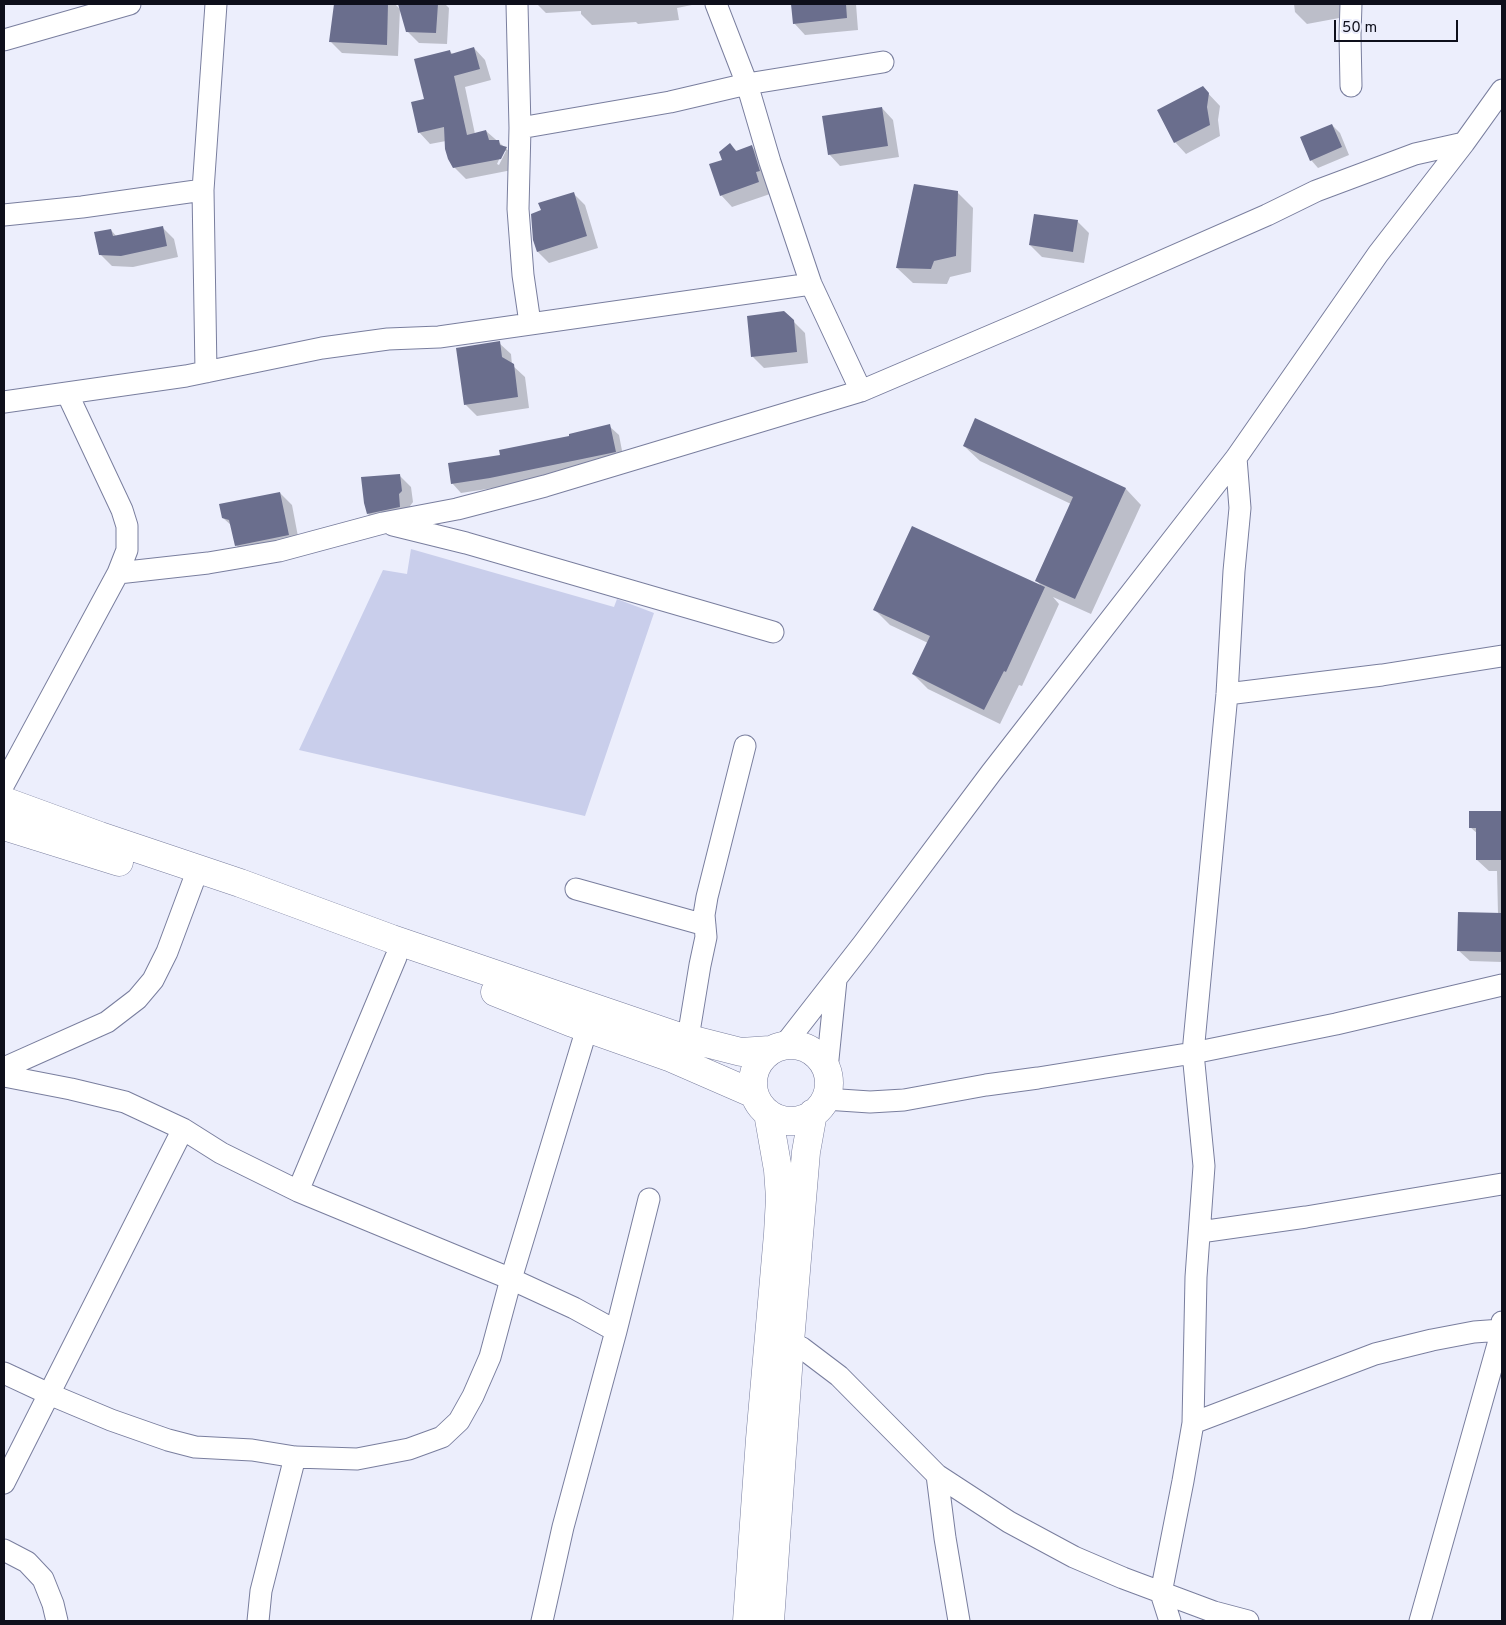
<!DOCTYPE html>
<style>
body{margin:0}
#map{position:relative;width:1506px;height:1625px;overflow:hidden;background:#eceefc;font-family:Overpass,sans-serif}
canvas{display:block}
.frame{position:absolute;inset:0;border:5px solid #0e0f1b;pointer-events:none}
.scale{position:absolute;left:1334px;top:20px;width:124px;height:22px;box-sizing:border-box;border:2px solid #0e0f1b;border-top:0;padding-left:6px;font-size:15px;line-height:18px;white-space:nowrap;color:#0e0f1b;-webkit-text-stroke:4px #eceefc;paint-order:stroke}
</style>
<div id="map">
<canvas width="1506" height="1625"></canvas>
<div class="frame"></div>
<div class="scale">50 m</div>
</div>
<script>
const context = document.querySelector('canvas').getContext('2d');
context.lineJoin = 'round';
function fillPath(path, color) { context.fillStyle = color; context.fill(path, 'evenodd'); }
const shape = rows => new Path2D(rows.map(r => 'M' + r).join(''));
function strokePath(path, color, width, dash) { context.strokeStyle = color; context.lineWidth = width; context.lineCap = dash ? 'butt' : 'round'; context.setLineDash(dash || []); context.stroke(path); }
fillPath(shape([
 [411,549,614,607,617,599,654,613,585,816,299,750,383,570,407,574]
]), '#c9ceeb');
fillPath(shape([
 [335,4,395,4,400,9,398,56,342,53,331,42],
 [400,4,445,4,449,8,447,44,419,43,407,31],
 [537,4,697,4,677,8,679,20,638,24,636,22,592,25,581,14,581,11,546,13],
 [792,4,856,4,858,30,805,35,794,23],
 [1294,4,1355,4,1350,16,1307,24,1295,12],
 [474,48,485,60,491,80,465,87,475,134,486,131,518,159,512,170,466,179,454,167,446,141,430,144,419,132,426,100,449,51,453,54],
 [503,151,506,151,499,165,497,164],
 [1203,88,1220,106,1218,120,1220,136,1186,154,1175,142],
 [882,108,893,120,899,157,840,166,829,154],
 [1332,125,1340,133,1349,155,1318,168,1311,160],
 [730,145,738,152,752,147,763,158,770,194,732,207,721,195,724,161],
 [957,192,973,208,971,272,950,277,947,284,913,283,897,268],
 [573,193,585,205,598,248,549,263,538,252,543,211],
 [1077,221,1089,233,1084,263,1042,257,1030,245],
 [162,227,174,239,178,257,133,267,112,266,100,254,111,230,117,237],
 [748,317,793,321,805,333,808,363,764,368,753,357],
 [499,343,511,354,512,365,525,377,529,408,477,416,465,404],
 [976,420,1126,489,1141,505,1091,614,1053,597,1059,604,1022,686,1019,685,1000,724,928,689,913,674,928,643,890,625,875,610,1043,588,1036,580,1071,504,980,461,964,446],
 [609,426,619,435,624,461,500,487,461,493,452,483,502,456],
 [399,475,411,487,413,502,410,506,411,518,380,525,368,514],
 [280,493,292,505,300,547,248,557,236,545,232,526,223,518],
 [1471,812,1502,812,1502,962,1470,961,1458,950,1498,914,1497,871,1489,871,1477,860,1478,834,1470,827]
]), '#0003');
fillPath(shape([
 [334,4,388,4,387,45,329,42],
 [398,4,438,4,436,33,406,32],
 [791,4,846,4,847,18,793,24],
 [474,47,480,69,454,76,467,135,486,130,489,140,499,140,500,145,507,147,501,159,453,168,448,159,445,149,444,127,418,133,411,102,424,99,414,59,450,50,451,54],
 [1203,86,1209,93,1207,107,1210,125,1174,143,1157,110],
 [882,107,888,146,828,155,822,116],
 [1332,124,1342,147,1310,161,1300,137],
 [730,143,736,151,752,145,760,171,756,172,759,182,720,196,709,164,722,160,719,152],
 [914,184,958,191,956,256,934,261,931,269,896,268],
 [574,192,587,236,537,252,533,240,531,214,541,210,538,203],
 [1034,214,1078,220,1073,252,1029,245],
 [163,226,167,246,121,256,99,255,94,232,111,229,113,236],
 [784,311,794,320,797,352,751,357,747,316],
 [500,341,502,357,514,364,518,397,464,405,456,348],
 [975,418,1126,488,1075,599,1035,581,1073,497,963,446],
 [610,424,616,452,490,478,451,484,448,463,500,455,499,450,569,436,569,434],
 [400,474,402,491,399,494,400,507,367,514,364,503,361,477],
 [280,492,289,535,235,546,229,520,222,518,219,504],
 [912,526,1045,587,1006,672,1004,671,984,710,912,674,930,636,873,610],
 [1469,811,1502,811,1502,860,1476,860,1476,828,1469,828],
 [1458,912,1502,913,1502,952,1457,951]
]), '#6a6e8d');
const minor = shape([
 [517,4,520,128,518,209,523,275,530,323],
 [716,4,747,84,770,162,811,284,861,391],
 [4,40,130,4],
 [1351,86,1350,35,1351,4],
 [520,128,670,102,747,84,883,62],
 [4,215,82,207,203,190],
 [206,372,203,190,216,4],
 [4,402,186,376,322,348,388,339,439,337,811,284],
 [393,525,466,543,773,632],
 [118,573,208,563,279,551,383,523,457,509,545,486,861,391,1030,319,1267,215,1316,191,1415,154,1464,143],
 [1227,694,1382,675,1502,656],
 [4,784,118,573,127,550,127,526,122,510,67,393],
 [576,889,705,925],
 [688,1038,700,965,706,937,704,915,707,897,745,746],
 [785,1044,863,944,991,773,1236,458,1378,254,1464,143,1502,90],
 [4,1068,107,1022,137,999,153,980,167,952,198,869],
 [827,1069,836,980],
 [4,1076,71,1089,125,1102,183,1129,221,1153,298,1191,511,1279,574,1308,616,1331],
 [825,1099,870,1102,904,1100,986,1085,1038,1078,1193,1053,1336,1024,1502,985],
 [298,1191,396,957],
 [1200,1232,1306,1217,1502,1184],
 [790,1342,802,1348,839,1376,937,1475,1009,1522,1074,1557,1123,1578,1214,1612,1248,1621],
 [4,1373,49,1394,111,1420,168,1440,195,1447,252,1450,295,1457,357,1459,409,1449,442,1437,459,1421,473,1396,490,1357,511,1279,587,1028],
 [1193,1423,1375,1354,1432,1340,1474,1332,1502,1330],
 [937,1475,945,1538,959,1621],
 [4,1483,183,1129],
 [4,1550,27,1562,43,1579,53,1604,57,1621],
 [258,1621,261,1591,295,1457],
 [542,1621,563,1527,616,1331,649,1199],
 [1170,1621,1161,1593,1183,1481,1193,1423,1196,1277,1204,1166,1193,1053,1227,694,1234,571,1240,508,1236,458],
 [1420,1621,1502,1330,1502,1322]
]);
const major = shape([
 [4,801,100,836,240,883,392,939,674,1035,741,1052,770,1050],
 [4,826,119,862],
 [495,992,570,1022,669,1057,754,1094],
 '753 1083a38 38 0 1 1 76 0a38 38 0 1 1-76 0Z',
 [747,1621,760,1439,778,1234,780,1198,778,1170,768,1113],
 [770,1621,790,1342,806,1152,813,1113]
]);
strokePath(minor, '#797e9e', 23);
strokePath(major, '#797e9e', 29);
strokePath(minor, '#fff', 21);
strokePath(major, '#fff', 28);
</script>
